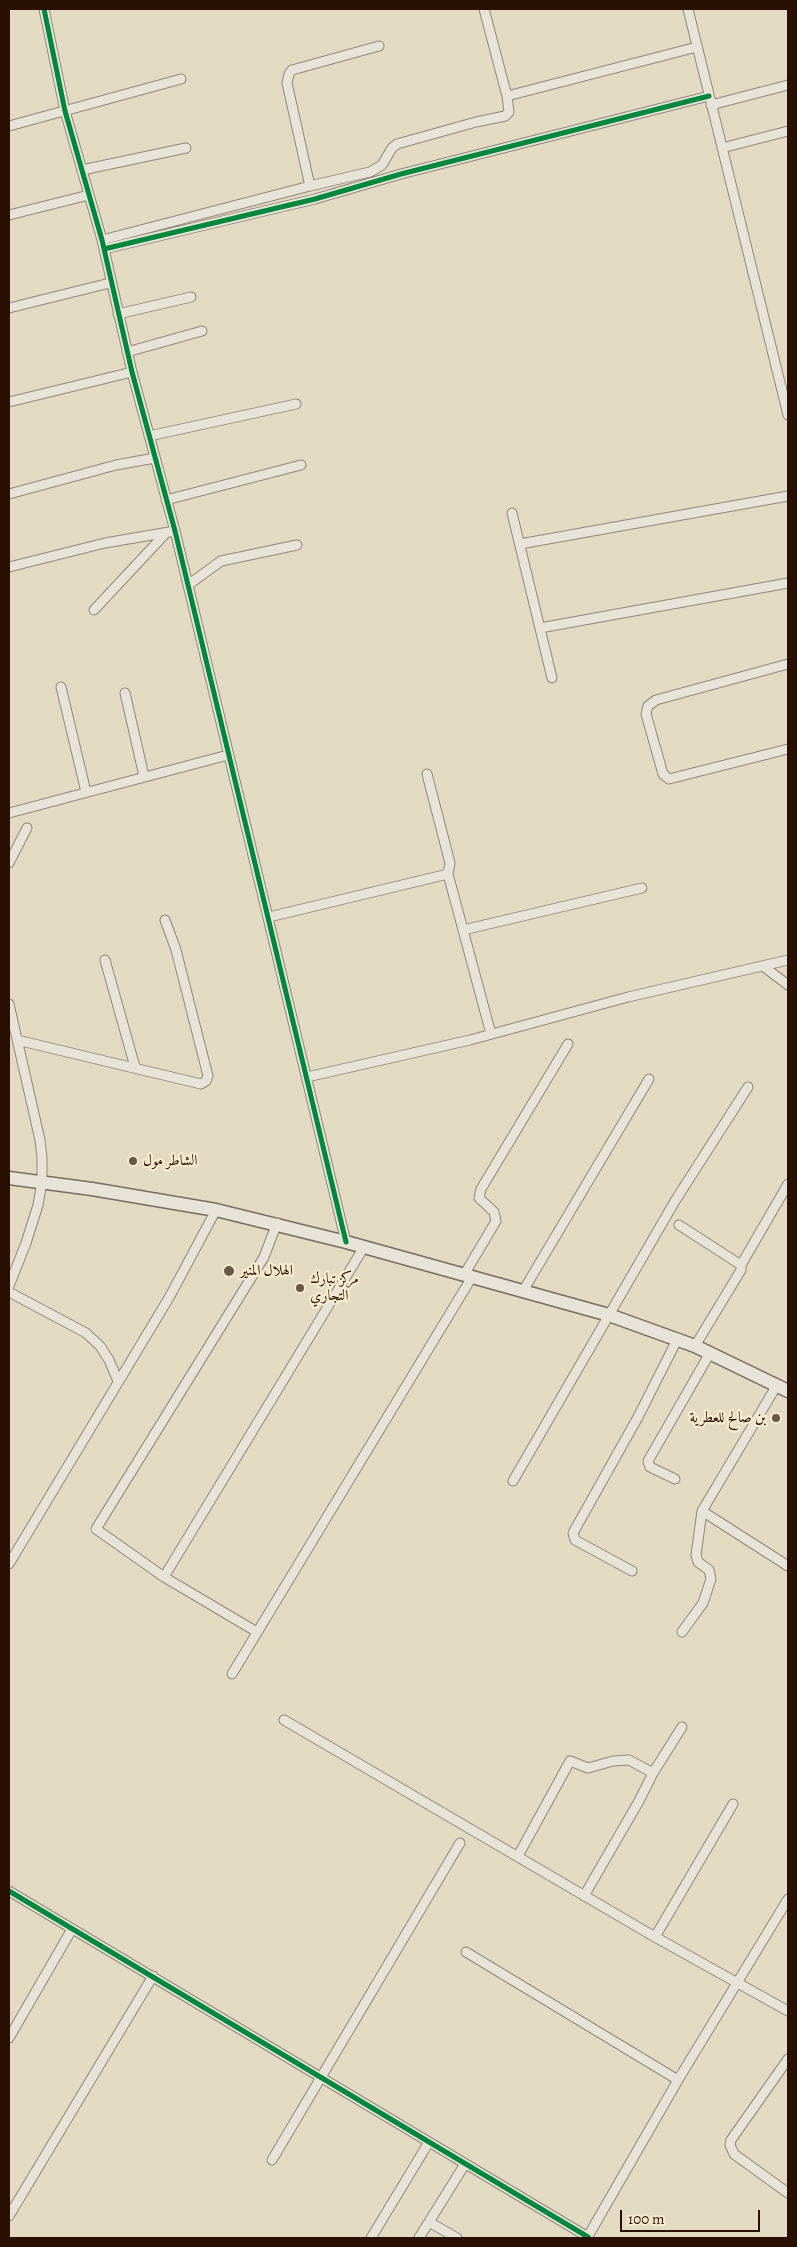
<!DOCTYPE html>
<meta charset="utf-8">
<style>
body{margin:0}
#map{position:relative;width:797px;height:2247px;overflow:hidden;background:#e3dac2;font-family:Alegreya,serif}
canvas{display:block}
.frame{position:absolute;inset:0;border:10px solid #291003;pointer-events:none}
.scale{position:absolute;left:620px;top:2210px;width:140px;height:22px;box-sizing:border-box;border:2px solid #291003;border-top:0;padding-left:6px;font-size:15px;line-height:18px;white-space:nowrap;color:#291003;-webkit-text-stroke:4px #f6ebcf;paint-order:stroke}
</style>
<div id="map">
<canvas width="797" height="2247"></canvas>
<div class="frame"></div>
<div class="scale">100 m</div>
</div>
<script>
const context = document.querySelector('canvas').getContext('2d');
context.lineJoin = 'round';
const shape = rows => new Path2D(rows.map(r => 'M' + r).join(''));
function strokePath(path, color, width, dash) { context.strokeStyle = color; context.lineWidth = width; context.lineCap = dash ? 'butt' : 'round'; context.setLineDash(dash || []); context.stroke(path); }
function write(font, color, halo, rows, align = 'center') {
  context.font = font + ' Alegreya,Amiri,serif'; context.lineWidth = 4.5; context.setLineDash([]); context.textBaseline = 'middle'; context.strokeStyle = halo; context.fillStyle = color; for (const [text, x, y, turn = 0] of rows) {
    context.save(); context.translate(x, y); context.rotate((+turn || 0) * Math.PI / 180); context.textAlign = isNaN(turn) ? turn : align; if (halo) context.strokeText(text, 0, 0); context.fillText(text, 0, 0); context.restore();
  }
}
const minor = shape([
 [44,9,65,111,102,240,132,372,175,531,346,1242],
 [484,9,507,96,697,47],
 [688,9,788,415],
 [711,105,788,85],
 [9,126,181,79],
 [722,148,788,131],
 [82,170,186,148],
 [310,186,287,83,289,74,292,70,379,46],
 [9,215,89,195],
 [102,240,310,186,370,172,382,165,392,148,397,144,476,122,505,116,509,112,507,96],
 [104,249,315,199,401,174,709,96],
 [9,308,110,283],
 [118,314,191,297],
 [127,352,202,331],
 [9,402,132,372],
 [149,436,296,404],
 [9,494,116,465,155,458],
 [166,500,301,465],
 [512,513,552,678],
 [520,544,788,496],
 [9,567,105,543,175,531],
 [188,585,221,561,297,545],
 [94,610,166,533],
 [540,628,788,583],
 [788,664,656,700,648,706,646,714,663,774,669,779,788,749],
 [61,687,86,792],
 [125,693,144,776],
 [427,774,450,863,448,874,491,1034],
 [9,813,228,755],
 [9,863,27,828],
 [269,917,448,874],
 [463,930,642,888],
 [105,960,135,1067],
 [763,966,788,985],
 [9,1004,40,1140,42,1158,42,1182,38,1205,26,1243,9,1286],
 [17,1040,201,1084,206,1081,208,1076,176,950,165,920],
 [307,1077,470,1040,628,997,788,960],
 [679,1225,741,1265],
 [464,1275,496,1221,494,1212,479,1198,481,1189,568,1044],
 [523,1291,649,1079],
 [9,1292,86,1333,100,1346,109,1360,118,1381],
 [695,1346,741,1270,741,1265,788,1184],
 [675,1479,650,1467,648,1461,710,1353],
 [513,1481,675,1201,748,1087],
 [702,1511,788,1566],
 [9,1564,170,1296,216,1210],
 [632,1571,575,1540,573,1533,638,1417,678,1338],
 [164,1577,364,1247],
 [257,1632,164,1577,96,1529,264,1257,277,1223],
 [682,1632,703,1603,711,1579,709,1570,698,1562,696,1555,702,1511,777,1385],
 [232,1674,472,1277],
 [284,1720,655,1937,788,2011],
 [518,1856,570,1761,588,1768,613,1761,629,1760,653,1773],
 [9,1891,588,2237],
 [584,1896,639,1801,653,1773,682,1727],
 [655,1937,733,1804],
 [466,1952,678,2080],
 [9,2038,72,1929],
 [788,2059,731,2140,730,2145,734,2154,788,2193],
 [272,2160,460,1843],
 [9,2216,153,1976],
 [429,2222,457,2238],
 [371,2238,429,2142],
 [419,2238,465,2164],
 [587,2238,678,2080,788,1899]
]);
const secondary = shape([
 [9,1178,92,1189,216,1210,346,1242,609,1315,695,1346,788,1391]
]);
strokePath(minor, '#908879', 11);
strokePath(secondary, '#766d60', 15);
strokePath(minor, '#e8e3d8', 9);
strokePath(secondary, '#e8e3d8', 12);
strokePath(shape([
 [44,9,65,111,102,240,132,372,175,531,346,1242],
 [104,249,315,199,401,174,709,96],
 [9,1891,588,2237]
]), '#00873e', 5);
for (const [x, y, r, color] of [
 [133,1161,5,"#6a5746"],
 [229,1271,6,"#6a5746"],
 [300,1288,5,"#6a5746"],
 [776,1418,5,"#6a5746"]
]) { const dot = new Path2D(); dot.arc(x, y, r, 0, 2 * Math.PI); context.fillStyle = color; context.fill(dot); strokePath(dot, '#f6ebcf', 2); }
write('15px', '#291003', '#f6ebcf', [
 ["الشاطر مول",143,1161],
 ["الهلال المنير",240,1271],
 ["مركز تبارك",310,1279],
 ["التجاري",310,1296],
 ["بن صالح للعطرية",766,1418,"right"]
], 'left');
</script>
